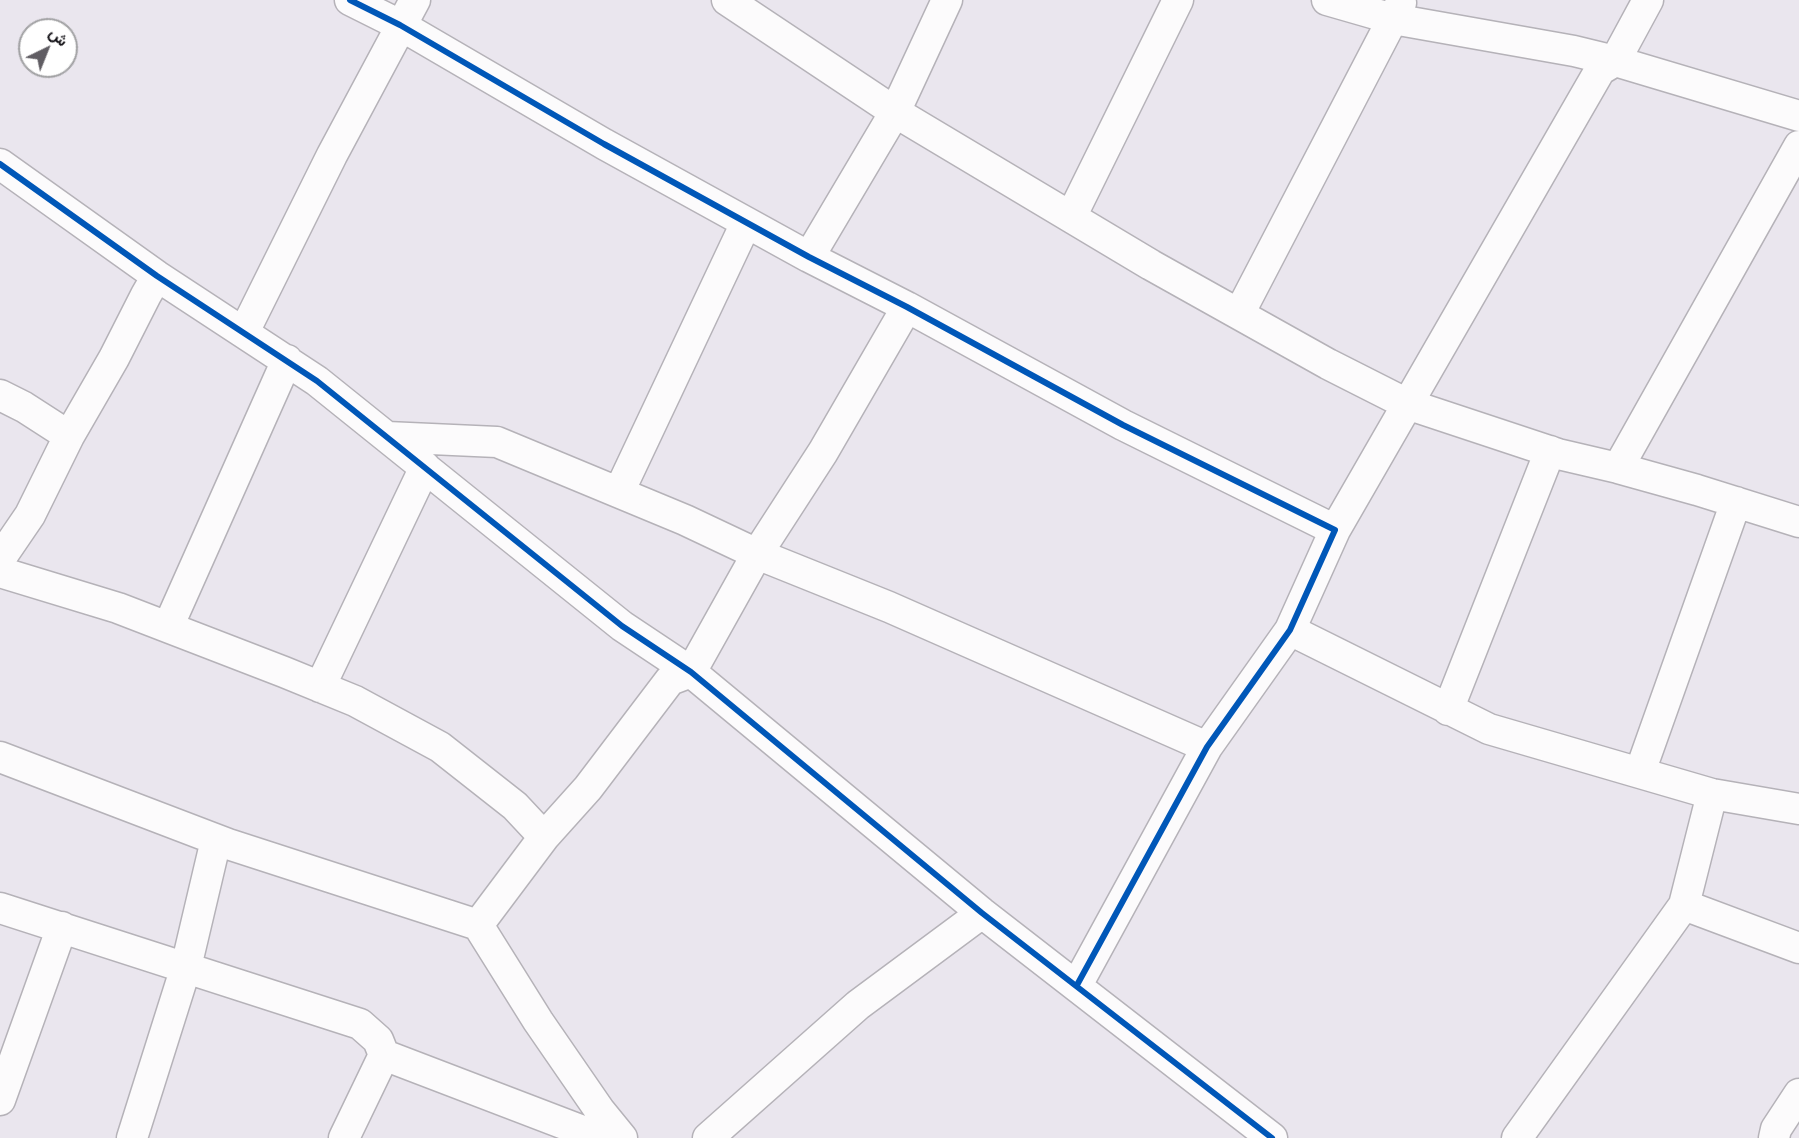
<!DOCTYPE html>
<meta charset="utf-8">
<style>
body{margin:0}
#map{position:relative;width:1799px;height:1138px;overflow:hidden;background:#eae6ee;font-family:Ubuntu,Vazirmatn,sans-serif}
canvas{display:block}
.north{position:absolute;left:18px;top:18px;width:60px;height:60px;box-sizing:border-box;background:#fff;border:2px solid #a1a1a3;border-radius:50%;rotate:43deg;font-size:16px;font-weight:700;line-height:24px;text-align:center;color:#151318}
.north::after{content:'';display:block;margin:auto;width:21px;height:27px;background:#605d63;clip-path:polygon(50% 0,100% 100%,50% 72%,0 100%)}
</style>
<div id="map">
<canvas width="1799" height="1138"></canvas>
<div class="north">ش</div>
</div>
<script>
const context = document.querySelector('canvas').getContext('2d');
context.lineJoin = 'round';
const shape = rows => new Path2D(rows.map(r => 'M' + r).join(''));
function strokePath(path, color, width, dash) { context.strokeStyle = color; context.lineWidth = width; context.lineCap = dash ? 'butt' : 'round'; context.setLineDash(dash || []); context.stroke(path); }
const street = shape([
 [350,0,400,25,604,144,809,257,907,307,1123,425,1335,530,1290,630,1207,747,1077,985],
 [727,0,895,112,1151,265,1328,364,1407,404,1558,454,1618,468,1697,490,1799,522],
 [1327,0,1393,19,1574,51,1615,61,1799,116],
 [0,164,157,276,317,381,622,626,691,672,982,913,1272,1138],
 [1071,217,1178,0],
 [809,257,895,112,947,0],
 [1239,314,1401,3],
 [244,332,332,155,415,0],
 [0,395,24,407,69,436],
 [387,437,497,442,685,520,757,554,889,607,1207,747],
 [1618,468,1799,146],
 [619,492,746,223],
 [1335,530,1600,70,1615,61,1648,0],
 [0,559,30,515,69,436,114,358,146,295,157,276],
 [0,572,118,608,284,672,355,701,440,747,515,806,544,837,478,925],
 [168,627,287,360],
 [1290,630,1489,729,1712,794,1799,809],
 [320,687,425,467],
 [1448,710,1550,451],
 [0,757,228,844,478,925,538,1021,600,1111,622,1138],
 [1640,772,1736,502],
 [544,837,588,788,670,680,691,672,757,554,823,452,907,307],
 [1684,905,1799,948],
 [0,908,360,1024,378,1040,384,1055,344,1138],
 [384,1055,601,1138],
 [0,1100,62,927],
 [132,1138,186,967,216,840],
 [708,1138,858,1005,982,913],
 [1517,1138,1684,905,1712,794],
 [1774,1138,1776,1129,1799,1094]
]);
strokePath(street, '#b5b2b8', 33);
strokePath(street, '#fcfbfc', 30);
strokePath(shape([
 [350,0,400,25,604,144,809,257,907,307,1123,425,1335,530,1290,630,1207,747,1077,985],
 [0,164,157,276,317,381,622,626,691,672,982,913,1272,1138]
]), '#0057b8', 6);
</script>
